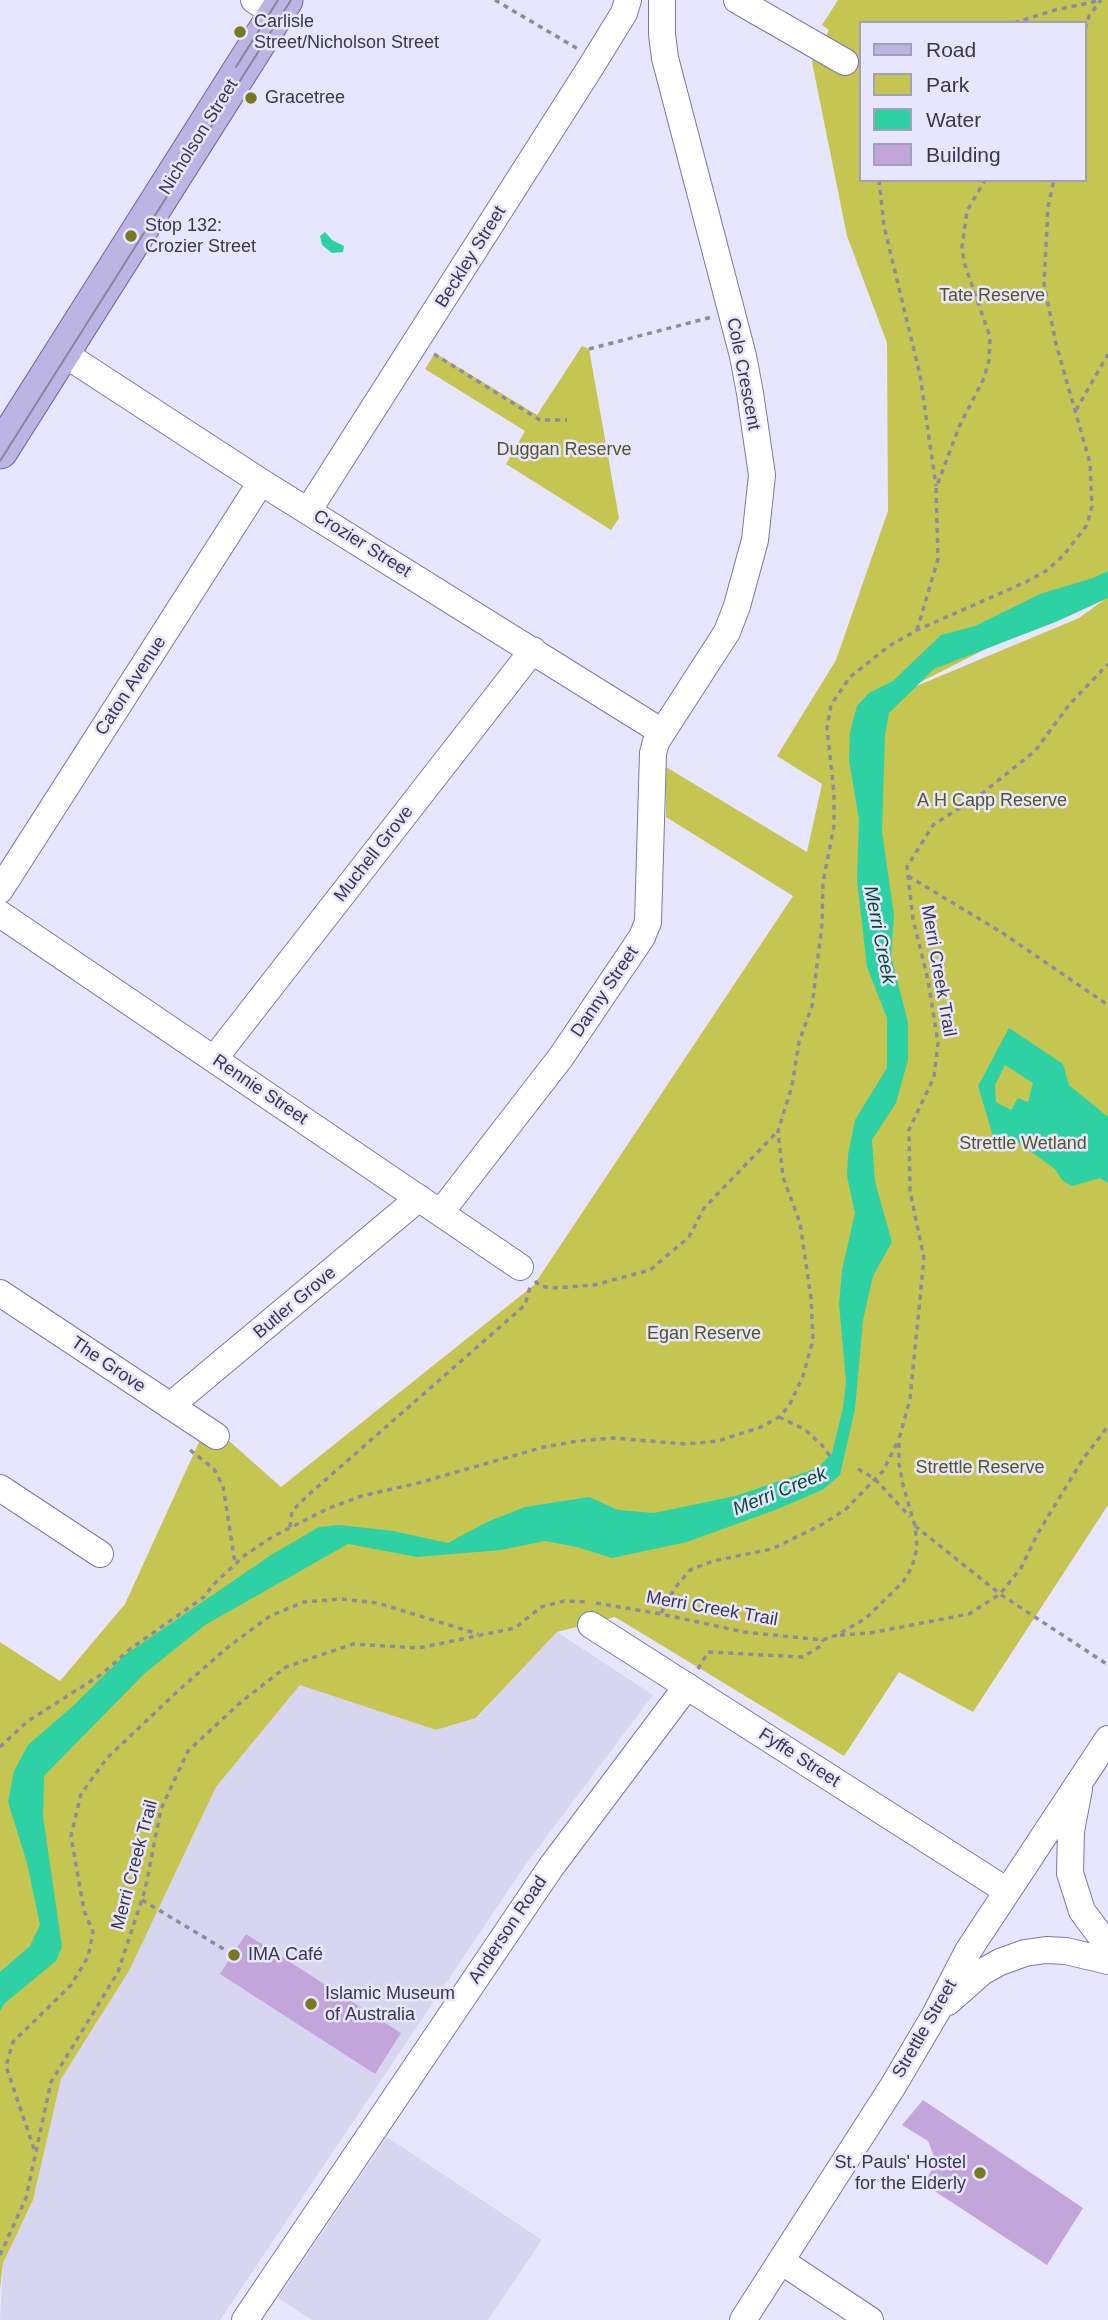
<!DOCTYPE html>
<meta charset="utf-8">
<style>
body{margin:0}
#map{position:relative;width:1108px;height:2320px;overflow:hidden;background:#e8e6fe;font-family:Helvetica,sans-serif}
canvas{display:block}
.legend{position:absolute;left:859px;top:21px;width:228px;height:161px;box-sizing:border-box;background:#e8e6fe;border:2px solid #a2a0b7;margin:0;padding:9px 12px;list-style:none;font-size:21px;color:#39364d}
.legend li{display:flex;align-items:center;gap:14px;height:35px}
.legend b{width:35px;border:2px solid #a2a0b7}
</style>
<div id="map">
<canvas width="1108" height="2320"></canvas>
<ul class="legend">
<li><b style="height:9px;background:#bcb5e4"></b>Road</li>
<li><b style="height:19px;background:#c5c552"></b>Park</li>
<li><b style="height:19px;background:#2ed1a4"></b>Water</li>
<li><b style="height:19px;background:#c2a6da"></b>Building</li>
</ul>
</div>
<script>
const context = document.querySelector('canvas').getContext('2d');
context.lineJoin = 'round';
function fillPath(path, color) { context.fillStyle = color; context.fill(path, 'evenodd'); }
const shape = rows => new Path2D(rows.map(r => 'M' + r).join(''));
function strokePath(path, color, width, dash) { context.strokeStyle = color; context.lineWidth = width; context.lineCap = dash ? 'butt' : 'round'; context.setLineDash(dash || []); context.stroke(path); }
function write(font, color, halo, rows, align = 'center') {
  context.font = font + ' Helvetica,sans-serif'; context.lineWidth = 5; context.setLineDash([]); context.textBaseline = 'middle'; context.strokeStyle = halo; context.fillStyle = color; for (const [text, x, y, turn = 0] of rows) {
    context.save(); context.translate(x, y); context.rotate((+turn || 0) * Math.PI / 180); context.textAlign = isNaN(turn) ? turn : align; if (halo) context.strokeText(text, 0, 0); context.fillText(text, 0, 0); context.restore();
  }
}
fillPath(shape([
 [557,1632,653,1695,526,1864,220,2320,0,2320,3,2263,33,2200,61,2079,129,1971,216,1787,300,1685,436,1730,477,1718],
 [387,2137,542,2240,488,2320,312,2320,278,2298]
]), '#d7d5f0');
fillPath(shape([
 [838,0,1108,0,1108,587,895,695,1079,618,1108,597,1108,1505,973,1712,899,1672,844,1756,615,1617,557,1632,476,1718,436,1730,300,1685,216,1787,129,1971,61,2079,33,2200,3,2263,0,2289,0,1642,60,1681,125,1604,200,1440,228,1440,281,1487,534,1285,793,896,666,817,666,767,807,852,822,784,777,756,836,660,888,511,887,343,847,236,812,62,829,30,822,25],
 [861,23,1085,23,1085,180,861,180],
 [582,346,589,349,619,518,611,530,506,464,525,431,425,369,435,353,537,415]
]), '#c5c552');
fillPath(shape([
 [325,232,332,240,344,246,343,252,332,253,322,245,320,236],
 [1108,571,1108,598,1058,621,934,669,889,713,885,735,882,832,894,915,891,956,908,1022,908,1060,896,1103,872,1140,875,1182,892,1242,873,1276,863,1320,855,1409,840,1475,824,1489,778,1509,687,1542,612,1558,577,1547,545,1541,501,1550,417,1557,348,1544,205,1625,145,1673,44,1776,43,1816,62,1947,56,1961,5,2003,0,2011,0,1972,30,1946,40,1925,27,1863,8,1802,14,1771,28,1745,73,1706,125,1655,271,1555,319,1527,340,1525,393,1531,448,1543,487,1522,525,1507,589,1497,618,1510,654,1513,735,1496,818,1468,832,1453,843,1408,846,1381,839,1304,842,1270,855,1213,847,1176,848,1155,855,1120,887,1068,887,1018,867,967,857,880,859,820,849,760,850,732,857,706,869,693,893,681,941,635,975,626,1040,594,1093,578],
 [1009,1028,1063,1064,1069,1085,1108,1117,1108,1183,1100,1178,1072,1186,1062,1180,1055,1169,1012,1138,993,1136,978,1086],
 [1005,1065,1033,1083,1028,1102,1018,1098,1011,1110,996,1102,995,1085]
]), '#2ed1a4');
fillPath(shape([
 [246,1934,401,2033,375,2074,220,1974],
 [923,2100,1083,2208,1047,2265,924,2184,936,2162,928,2141,902,2125]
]), '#c2a6da');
const minor = shape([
 [254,0,276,14],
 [737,0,845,62],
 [63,353,261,482,662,732],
 [308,511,592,65,624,13,628,0],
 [0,890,261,482],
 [0,914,520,1267],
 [214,1059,533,650],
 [441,1212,561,1057,642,937,648,922,653,753,656,742,727,632,737,606,755,540,762,475,750,393,743,356,665,58,662,34,662,0],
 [0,1293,216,1436],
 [170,1406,419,1198],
 [0,1488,100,1554],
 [591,1625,1007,1891],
 [1079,1789,1071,1831,1070,1873,1082,1911,1108,1946],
 [948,2002,982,1972,1000,1962,1025,1953,1046,1950,1066,1951,1108,1961],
 [781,2261,870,2320],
 [245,2320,551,1867,687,1686],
 [743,2320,893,2086,936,2013,968,1951,1108,1739]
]);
const major = shape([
 [0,451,285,0]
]);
strokePath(minor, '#7c76ab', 28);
strokePath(major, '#7169a3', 37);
strokePath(shape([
 [495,0,578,49],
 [1014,23,1055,10,1098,1],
 [1085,29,1089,16,1101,0],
 [879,180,884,226,920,375,936,486],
 [589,349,712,317],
 [434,354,540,420,567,420],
 [1076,410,1108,354],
 [917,630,938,559,936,488,959,427,984,378,989,360,990,337,964,262,962,247,967,211,985,180],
 [908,876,1001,932,1108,1005],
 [535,1281,540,1286,553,1288,594,1285,650,1270,689,1237,704,1208,778,1131],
 [779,1417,804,1429,821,1444,830,1456],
 [190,1450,214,1469,223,1486,235,1563],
 [858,1469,875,1479,910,1517],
 [915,1526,1000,1594,1108,1665],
 [290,1527,292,1511,306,1497,525,1305,530,1287],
 [596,1603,661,1614,744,1632,823,1640,837,1635,866,1618,903,1582,912,1567,917,1548,915,1526,903,1485,899,1463,899,1439,910,1399,924,1258,910,1191,909,1130,934,1077,938,1043,928,980,913,919,907,867,933,825,980,795,1035,751,1069,705,1108,664],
 [661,1613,675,1588,690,1570,713,1561,772,1549,823,1524,846,1509,883,1471,898,1441],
 [840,1635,870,1633,969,1614,1000,1594,1021,1568,1038,1533,1083,1459,1108,1426],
 [698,1669,708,1652,803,1657,819,1647,823,1640],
 [0,1747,28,1721,102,1674,130,1649,204,1597,213,1585,245,1555,272,1537,327,1509,362,1496,418,1483,544,1447,578,1441,613,1438,686,1444,718,1441,761,1427,779,1417,789,1406,803,1376,813,1340,811,1298,800,1223,783,1177,778,1131,792,1086,799,1042,812,1006,822,924,823,882,834,826,834,793,827,728,831,705,850,677,889,646,917,630,1026,582,1046,571,1064,555,1087,525,1092,506,1090,463,1056,344,1044,284,1048,207,1054,180],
 [142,1900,232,1954],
 [34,2149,6,2066,13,2042,71,1985,88,1957,93,1932,84,1911,71,1836,81,1794,107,1758,179,1690,228,1647,270,1616,304,1602,341,1599,378,1603,478,1634],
 [0,2255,26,2198,51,2082,118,1972,145,1890,161,1809,188,1751,241,1702,286,1667,353,1644,419,1648,515,1628,541,1607,564,1601,589,1602]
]), '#8d8ba2', 3.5, [5, 5]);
strokePath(minor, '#fff', 26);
strokePath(major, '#bcb5e4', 35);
strokePath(shape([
 [236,67,278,0],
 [0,461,291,0]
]), '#87849b', 2);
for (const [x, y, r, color] of [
 [240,32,7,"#78781e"],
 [251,98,7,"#78781e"],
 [131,236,7,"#78781e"],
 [234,1955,7,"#78781e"],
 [311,2004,7,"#78781e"],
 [980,2173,7,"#78781e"]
]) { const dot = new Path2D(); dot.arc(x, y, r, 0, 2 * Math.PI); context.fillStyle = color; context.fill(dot); strokePath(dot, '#e8e6fe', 2.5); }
write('18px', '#39364d', '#e8e6fe', [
 ["Carlisle",254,22],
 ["Street/Nicholson Street",254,43],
 ["Gracetree",265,98],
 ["Stop 132:",145,226],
 ["Crozier Street",145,247],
 ["IMA Café",248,1955],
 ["Islamic Museum",325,1994],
 ["of Australia",325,2015],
 ["St. Pauls' Hostel",966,2163,"right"],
 ["for the Elderly",966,2184,"right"]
], 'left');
write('18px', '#39364d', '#e8e6fe', [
 ["Nicholson Street",199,137,-58],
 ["Beckley Street",471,257,-58],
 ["Cole Crescent",743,374,79],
 ["Crozier Street",362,544,32],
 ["Caton Avenue",131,686,-57],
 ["Muchell Grove",374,854,-52],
 ["Merri Creek Trail",938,971,80],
 ["Danny Street",605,992,-56],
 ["Rennie Street",260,1090,34],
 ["Butler Grove",295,1303,-40],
 ["The Grove",108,1365,34],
 ["Merri Creek Trail",712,1609,10],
 ["Fyffe Street",799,1758,33],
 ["Merri Creek Trail",135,1865,-75],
 ["Anderson Road",508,1930,-56],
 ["Strettle Street",925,2029,-60]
]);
write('18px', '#555524', '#e8e6fe', [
 ["Tate Reserve",992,296],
 ["Duggan Reserve",564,450],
 ["A H Capp Reserve",992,801],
 ["Strettle Wetland",1023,1144],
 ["Egan Reserve",704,1334],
 ["Strettle Reserve",980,1468]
]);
write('italic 19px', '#044836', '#e8e6fe', [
 ["Merri Creek",879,935,79],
 ["Merri Creek",780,1492,-22]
]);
</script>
